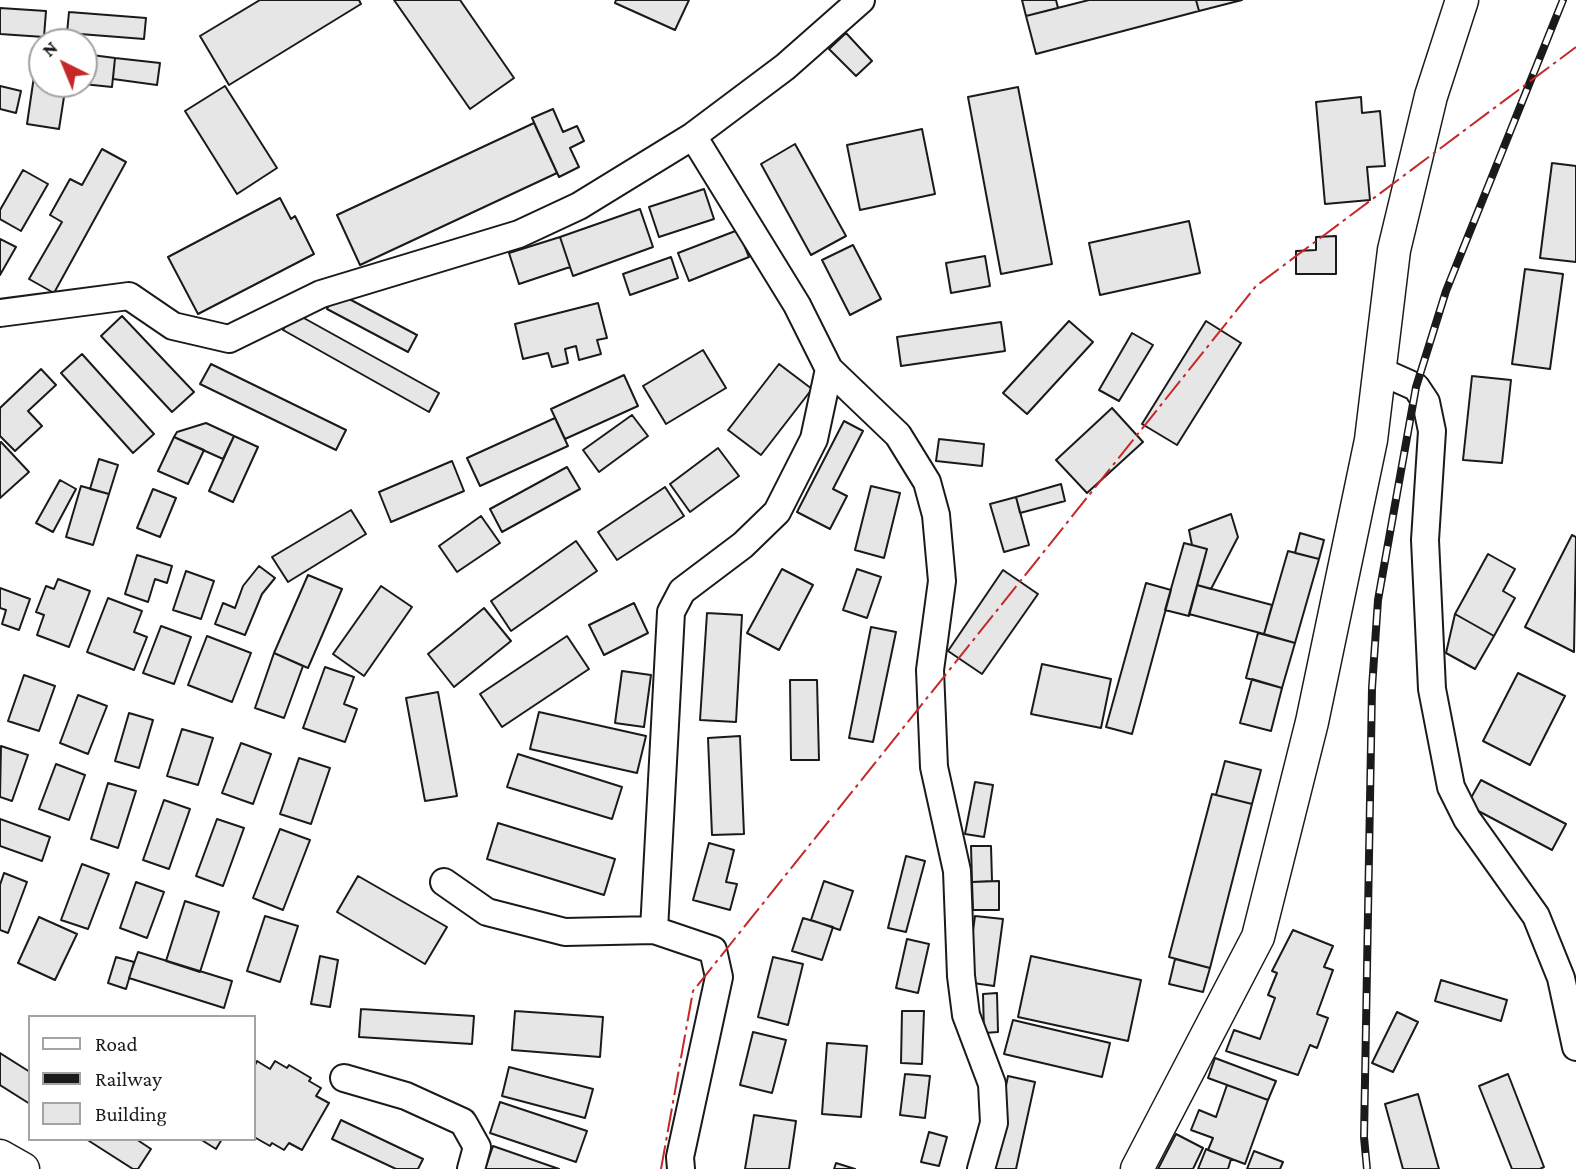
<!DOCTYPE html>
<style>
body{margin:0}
#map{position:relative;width:1576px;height:1169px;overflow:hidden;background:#fff;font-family:"Crimson Pro",serif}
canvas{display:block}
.legend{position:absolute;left:28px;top:1015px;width:228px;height:126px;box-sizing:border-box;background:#fff;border:2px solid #a3a3a3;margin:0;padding:9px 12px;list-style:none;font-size:21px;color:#1a1a1a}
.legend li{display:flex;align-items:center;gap:14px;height:35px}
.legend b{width:35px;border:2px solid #a3a3a3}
.north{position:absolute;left:28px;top:28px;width:70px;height:70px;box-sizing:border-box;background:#fff;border:2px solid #a3a3a3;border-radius:50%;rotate:317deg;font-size:19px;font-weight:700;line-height:28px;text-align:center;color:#1a1a1a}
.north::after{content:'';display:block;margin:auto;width:24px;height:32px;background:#c62828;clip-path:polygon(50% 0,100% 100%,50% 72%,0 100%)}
</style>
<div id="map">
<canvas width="1576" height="1169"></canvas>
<ul class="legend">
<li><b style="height:9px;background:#fff"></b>Road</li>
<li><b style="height:9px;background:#1a1a1a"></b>Railway</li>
<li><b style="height:19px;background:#e6e6e6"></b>Building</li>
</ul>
<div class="north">N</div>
</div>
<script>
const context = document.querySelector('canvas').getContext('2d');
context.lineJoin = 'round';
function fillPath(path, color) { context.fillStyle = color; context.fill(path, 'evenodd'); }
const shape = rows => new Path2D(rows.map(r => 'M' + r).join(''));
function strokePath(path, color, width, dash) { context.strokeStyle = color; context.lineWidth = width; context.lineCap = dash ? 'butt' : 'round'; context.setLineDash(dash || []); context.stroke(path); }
const building = shape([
 [260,0,359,0,361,4,229,85,200,36,260,0],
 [394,0,460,0,514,78,470,109,394,0],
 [616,0,689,0,675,30,615,3,616,0],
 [1022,0,1056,0,1058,8,1026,16,1022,0],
 [1089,0,1196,0,1199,11,1036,54,1026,16,1089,0],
 [1196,0,1242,0,1199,11,1196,0],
 [0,8,46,11,44,37,0,34,0,8],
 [69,12,146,18,144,39,67,33,69,12],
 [846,33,872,61,856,76,829,49,846,33],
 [84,54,115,58,112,87,83,84,84,54],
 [37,56,42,57,42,84,66,84,59,129,27,124,37,56],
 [115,58,160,63,157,85,113,79,115,58],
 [0,86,21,91,16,113,0,109,0,86],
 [225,86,277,168,237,194,185,111,225,86],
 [1018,87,1052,264,1001,274,968,97,1018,87],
 [1361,97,1362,113,1380,111,1385,166,1367,167,1370,200,1325,204,1316,102,1361,97],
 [553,109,563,132,577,126,584,141,570,148,579,167,559,177,532,118,553,109],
 [534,123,557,173,360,265,337,215,534,123],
 [922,129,935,194,860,210,847,145,922,129],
 [795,144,846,236,811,255,761,164,795,144],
 [102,149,126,162,54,293,29,279,62,222,50,215,70,179,82,185,102,149],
 [1552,163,1576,166,1576,262,1540,258,1552,163],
 [23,170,48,184,21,231,0,219,0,210,23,170],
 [704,189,714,219,659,237,649,207,704,189],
 [280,198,291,219,295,216,314,254,198,314,168,257,280,198],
 [640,209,653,247,573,276,560,237,640,209],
 [1189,221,1200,273,1100,295,1089,243,1189,221],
 [738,230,749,257,689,281,678,253,738,230],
 [1336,236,1336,274,1296,274,1296,251,1316,250,1316,237,1336,236],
 [560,237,570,267,519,284,509,253,560,237],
 [0,239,16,247,0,275,0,239],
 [853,245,881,299,850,315,822,260,853,245],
 [985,256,990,286,951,293,946,263,985,256],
 [671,257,678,278,630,295,623,274,671,257],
 [1525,269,1563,274,1550,369,1512,364,1525,269],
 [336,292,417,335,408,352,327,309,336,292],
 [598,303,607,338,597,340,601,354,579,360,576,346,565,349,568,363,552,367,548,353,523,359,515,324,598,303],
 [293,312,439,393,429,412,283,330,293,312],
 [122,316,194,392,172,412,101,336,122,316],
 [1069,321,1093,342,1027,414,1003,393,1069,321],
 [1206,321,1241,343,1177,445,1142,424,1206,321],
 [1001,322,1005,351,901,366,897,337,1001,322],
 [1132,333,1153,345,1119,401,1099,390,1132,333],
 [703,350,726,388,666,424,643,386,703,350],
 [82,354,154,434,133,453,61,373,82,354],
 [211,364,346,430,336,450,200,384,211,364],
 [779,364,812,389,761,455,728,430,779,364],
 [41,369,56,385,28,411,42,426,15,451,0,436,0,408,41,369],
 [624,375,638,406,565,439,551,409,624,375],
 [1472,376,1511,380,1502,463,1463,460,1472,376],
 [1112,408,1143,442,1087,493,1056,460,1112,408],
 [632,415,648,436,599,472,583,450,632,415],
 [555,418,568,446,480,486,467,458,555,418],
 [844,421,863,431,833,489,847,496,830,529,797,512,844,421],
 [206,423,234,436,223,459,174,437,177,432,206,423],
 [234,436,258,447,233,502,209,491,234,436],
 [174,437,204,450,188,484,158,471,174,437],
 [939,439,984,444,982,466,936,461,939,439],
 [1,442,29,472,0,498,0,443,1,442],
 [718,448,739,476,690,512,670,484,718,448],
 [99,459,118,465,109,494,90,489,99,459],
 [452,461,464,491,391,522,379,492,452,461],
 [567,467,580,489,502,532,490,509,567,467],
 [60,480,76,489,53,532,36,523,60,480],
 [1061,484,1065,501,1020,513,1016,497,1061,484],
 [81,486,109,494,93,545,66,537,81,486],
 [871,486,900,493,884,558,855,550,871,486],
 [665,487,684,516,617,560,598,532,665,487],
 [153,489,176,498,160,537,137,528,153,489],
 [1016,497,1029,545,1004,552,990,504,1016,497],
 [351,510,366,534,288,582,272,557,351,510],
 [1231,514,1238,537,1211,589,1197,585,1207,549,1192,545,1189,530,1231,514],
 [481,516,500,543,457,572,439,546,481,516],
 [1300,533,1324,540,1319,559,1295,553,1300,533],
 [1572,535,1576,537,1574,652,1525,627,1572,535],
 [576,541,597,571,511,631,491,601,576,541],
 [1184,543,1207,549,1189,616,1165,610,1184,543],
 [1288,551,1319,559,1295,643,1264,634,1288,551],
 [1488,554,1515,569,1503,591,1515,598,1494,636,1455,614,1488,554],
 [137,555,172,566,167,583,155,579,148,602,125,594,137,555],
 [259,566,275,578,262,594,245,635,215,624,223,603,235,608,243,586,259,566],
 [782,569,813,585,779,650,747,633,782,569],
 [857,569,881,577,867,618,843,610,857,569],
 [1003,570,1038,594,982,674,948,651,1003,570],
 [186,571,214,581,201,619,173,610,186,571],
 [308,575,342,589,308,668,274,653,308,575],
 [58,579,90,591,69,647,37,635,44,615,36,612,46,586,54,589,58,579],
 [1146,583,1171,590,1132,734,1106,727,1146,583],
 [1197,585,1272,605,1264,634,1189,614,1197,585],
 [381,586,412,607,364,676,333,654,381,586],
 [0,588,30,599,19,630,2,624,6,610,0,608,0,588],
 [108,598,142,611,134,632,147,637,134,670,87,652,108,598],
 [634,603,648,633,604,655,589,625,634,603],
 [484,608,511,641,454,687,428,654,484,608],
 [707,613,742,615,736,722,700,720,707,613],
 [1455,614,1494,636,1475,669,1446,653,1455,614],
 [161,626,191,637,174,684,143,673,161,626],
 [871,627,896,632,873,742,849,738,871,627],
 [1258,633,1295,643,1282,688,1246,678,1258,633],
 [207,636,251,653,232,702,188,685,207,636],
 [567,636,589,669,502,727,480,694,567,636],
 [274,653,303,666,284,718,255,708,274,653],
 [1042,664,1111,679,1101,728,1031,714,1042,664],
 [325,667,354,677,344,704,357,709,345,742,303,728,325,667],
 [622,671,651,675,644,727,615,723,622,671],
 [1518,673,1565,696,1530,765,1483,741,1518,673],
 [24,675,55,686,39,731,8,721,24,675],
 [1252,679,1282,688,1271,731,1240,723,1252,679],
 [790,680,817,680,819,760,791,760,790,680],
 [438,692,457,796,425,801,406,698,438,692],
 [78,695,107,706,88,754,60,743,78,695],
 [539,712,646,736,637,773,530,749,539,712],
 [129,713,153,720,139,768,115,761,129,713],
 [182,729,213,738,198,785,167,776,182,729],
 [740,736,744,834,712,835,708,738,740,736],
 [241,743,271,754,253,804,222,793,241,743],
 [1,746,28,755,12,801,0,797,1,746],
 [518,754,622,787,612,819,507,787,518,754],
 [299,758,330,768,311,824,280,814,299,758],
 [1225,761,1261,770,1252,804,1216,795,1225,761],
 [56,764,85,775,69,820,39,809,56,764],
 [1481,780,1566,824,1552,850,1467,805,1481,780],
 [975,782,993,785,984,837,965,834,975,782],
 [108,783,136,791,118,848,91,839,108,783],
 [1212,794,1252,804,1210,968,1169,957,1212,794],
 [164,800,190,809,169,869,143,860,164,800],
 [0,819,50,837,42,861,0,846,0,819],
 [217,819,244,828,223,886,196,876,217,819],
 [498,823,615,859,604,895,487,859,498,823],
 [280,829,310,840,283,910,253,898,280,829],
 [709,843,734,850,726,882,737,884,730,910,693,900,709,843],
 [971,846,991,846,992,881,972,882,971,846],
 [906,856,925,861,906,932,888,928,906,856],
 [82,864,109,874,88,929,61,920,82,864],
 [4,873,27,882,8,933,0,930,0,885,4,873],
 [358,876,447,927,425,964,337,912,358,876],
 [824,881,853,891,840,930,811,920,824,881],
 [999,881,999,910,973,910,972,882,999,881],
 [136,882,164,892,147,938,120,928,136,882],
 [185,901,219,912,200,972,166,961,185,901],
 [265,916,298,926,280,982,247,971,265,916],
 [975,916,1003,919,994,986,966,982,975,916],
 [39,917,77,934,55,980,18,963,39,917],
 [803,918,833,927,822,960,792,951,803,918],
 [1293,930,1333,946,1324,967,1333,970,1317,1014,1328,1018,1317,1048,1310,1045,1298,1075,1226,1051,1234,1030,1260,1039,1275,998,1268,995,1277,973,1272,971,1293,930],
 [907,939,929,944,918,993,896,988,907,939],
 [138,952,232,981,224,1008,129,978,138,952],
 [320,956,338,960,330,1007,311,1004,320,956],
 [1031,956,1141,980,1128,1041,1018,1017,1031,956],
 [116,957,134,962,126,989,108,983,116,957],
 [773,957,803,964,788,1025,758,1017,773,957],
 [1175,959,1210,968,1203,992,1169,984,1175,959],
 [1441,980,1507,1000,1501,1021,1435,1001,1441,980],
 [997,993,998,1032,984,1033,983,994,997,993],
 [361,1009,474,1016,472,1044,359,1037,361,1009],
 [515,1011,603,1017,600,1057,512,1050,515,1011],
 [902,1011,924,1011,922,1064,901,1063,902,1011],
 [1397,1012,1418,1022,1393,1072,1372,1063,1397,1012],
 [1013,1020,1110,1043,1102,1077,1004,1054,1013,1020],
 [753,1032,786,1040,772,1093,740,1085,753,1032],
 [827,1043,867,1046,861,1117,822,1114,827,1043],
 [0,1053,30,1072,30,1104,0,1085,0,1053],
 [1215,1058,1276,1081,1268,1100,1208,1078,1215,1058],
 [257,1061,270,1069,275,1061,287,1068,289,1065,311,1078,309,1081,321,1088,316,1096,329,1103,302,1150,289,1143,284,1150,272,1143,270,1146,254,1137,254,1067,257,1061],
 [509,1067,593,1089,585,1118,502,1096,509,1067],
 [905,1074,930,1076,925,1118,900,1115,905,1074],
 [1508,1074,1544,1167,1540,1169,1512,1169,1479,1086,1508,1074],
 [1008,1076,1035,1082,1016,1169,989,1169,1008,1076],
 [1227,1085,1268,1100,1245,1164,1208,1150,1213,1138,1191,1130,1199,1110,1216,1117,1227,1085],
 [1418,1094,1439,1169,1403,1169,1385,1104,1418,1094],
 [500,1102,587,1131,576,1162,490,1133,500,1102],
 [754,1115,796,1121,789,1169,745,1169,754,1115],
 [341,1120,423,1159,418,1169,396,1169,332,1139,341,1120],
 [929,1132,947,1137,939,1166,921,1162,929,1132],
 [1176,1134,1203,1148,1193,1169,1158,1169,1176,1134],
 [86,1139,136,1139,151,1149,138,1169,133,1169,86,1139],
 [200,1139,222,1139,216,1149,200,1139],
 [493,1146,559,1169,485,1169,493,1146],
 [1206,1149,1231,1159,1228,1169,1198,1169,1206,1149],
 [1254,1151,1283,1162,1280,1169,1247,1169,1254,1151],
 [836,1163,855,1169,834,1169,836,1163]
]);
fillPath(building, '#e6e6e6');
strokePath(building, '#1a1a1a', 2);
const minor = shape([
 [693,136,797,305,829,369,898,435,927,482,936,515,942,581,930,670,934,767,957,871,961,976,966,1015,992,1084,994,1123,981,1169],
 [0,313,129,296,173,326,229,339,321,294,519,234,579,206,693,136,785,67,861,0],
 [1380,371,1416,387,1426,402,1432,431,1425,540,1432,689,1451,787,1467,819,1536,916,1561,978,1576,1047],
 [444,882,487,912,565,932,654,930,713,950,719,977,680,1157,681,1169],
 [654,930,671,612,682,591,743,545,777,512,814,439,829,369],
 [344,1078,406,1096,463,1122,477,1147,471,1169]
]);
const tertiary = shape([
 [0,1156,23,1169],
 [1137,1169,1258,937,1312,722,1371,440,1394,250,1431,96,1462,0]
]);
strokePath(minor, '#1a1a1a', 30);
strokePath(tertiary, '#1a1a1a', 35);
strokePath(minor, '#fff', 26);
strokePath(tertiary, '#fff', 32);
const rail = shape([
 [1367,1169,1364,1137,1372,688,1378,600,1416,387,1446,291,1563,0]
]);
strokePath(rail, '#1a1a1a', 8);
strokePath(rail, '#fff', 5, [16]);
strokePath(shape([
 [661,1169,693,991,1256,286,1576,47]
]), '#c62828', 2, [24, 5, 3.5, 5]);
</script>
